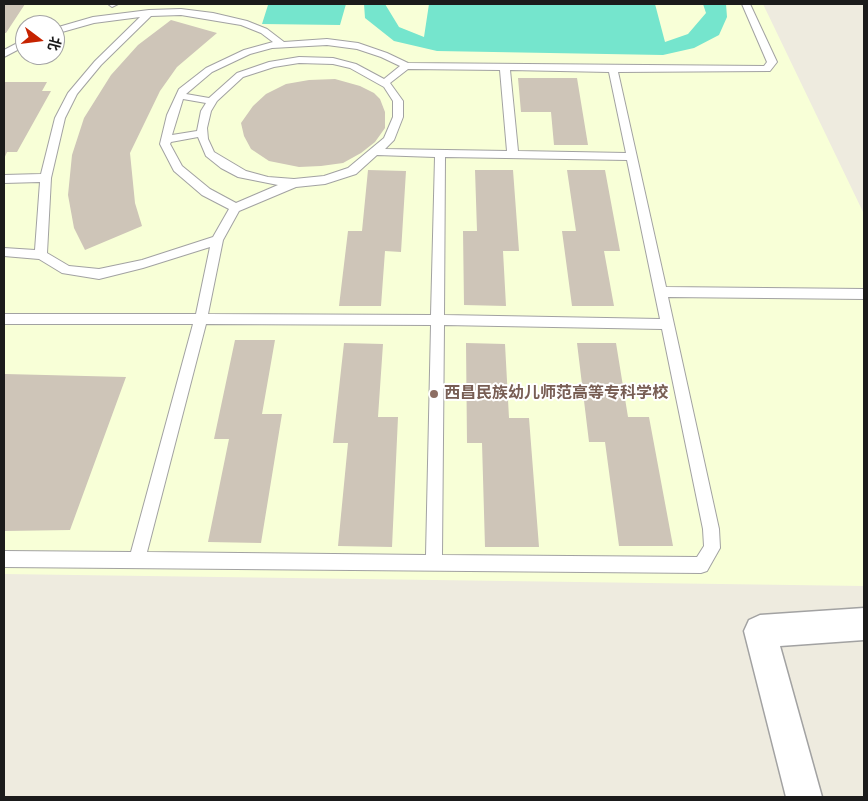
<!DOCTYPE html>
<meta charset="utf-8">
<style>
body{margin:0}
#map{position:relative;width:868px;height:801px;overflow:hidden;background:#eeebdf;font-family:"Nunito Sans","Noto Sans SC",sans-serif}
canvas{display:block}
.frame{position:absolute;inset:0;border:5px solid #1b1b1b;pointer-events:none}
.north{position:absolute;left:15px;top:15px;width:50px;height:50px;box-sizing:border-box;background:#fff;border:1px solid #a4a4a4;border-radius:50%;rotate:105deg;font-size:14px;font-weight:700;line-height:20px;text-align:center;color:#1b1b1b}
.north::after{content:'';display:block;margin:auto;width:18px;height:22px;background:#c62300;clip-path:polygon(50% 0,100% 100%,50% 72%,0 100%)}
</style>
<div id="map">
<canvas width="868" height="801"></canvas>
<div class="frame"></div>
<div class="north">北</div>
</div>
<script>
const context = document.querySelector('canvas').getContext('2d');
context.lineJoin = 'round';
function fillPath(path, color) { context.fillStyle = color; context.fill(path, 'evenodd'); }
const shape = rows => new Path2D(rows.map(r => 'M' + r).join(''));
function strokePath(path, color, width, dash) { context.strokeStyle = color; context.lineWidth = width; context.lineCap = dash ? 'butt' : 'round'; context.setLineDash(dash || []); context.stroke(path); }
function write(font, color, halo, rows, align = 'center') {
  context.font = font + ' "Nunito Sans","Noto Sans SC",sans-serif'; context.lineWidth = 4; context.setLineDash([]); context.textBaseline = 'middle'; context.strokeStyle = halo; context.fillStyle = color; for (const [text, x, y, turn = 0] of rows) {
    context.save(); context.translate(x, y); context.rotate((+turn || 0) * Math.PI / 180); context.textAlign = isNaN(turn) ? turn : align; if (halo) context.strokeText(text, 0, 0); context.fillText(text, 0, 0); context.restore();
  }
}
fillPath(shape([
 [4,4,763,4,864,214,864,586,4,574],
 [25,25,55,25,55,55,25,55]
]), '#f8ffd7');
fillPath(shape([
 [255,4,346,4,340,25,262,24,268,5],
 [364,4,385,4,399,27,424,37,429,4,655,4,665,42,688,34,706,13,703,4,726,4,727,17,719,35,694,48,663,55,437,51,394,41,365,18]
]), '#75e5cd');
fillPath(shape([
 [5,4,25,4,6,33,4,33],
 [171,20,217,33,177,67,160,91,130,153,135,203,142,226,85,250,74,228,68,195,72,155,84,118,111,75,138,45],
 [518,78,577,78,588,145,554,145,551,112,521,112],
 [335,79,360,86,374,93,380,99,385,112,385,128,375,142,361,153,343,163,321,166,299,167,269,161,251,149,244,136,241,123,253,106,266,94,286,84,309,80],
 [4,82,47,82,42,91,51,91,17,152,7,152,4,159],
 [368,170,406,171,401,252,385,251,381,306,339,306,348,231,362,231],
 [475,170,513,170,519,251,503,251,506,306,464,305,463,231,477,231],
 [567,170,605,170,620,251,604,251,614,306,572,306,562,231,576,231],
 [235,340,275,340,262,414,282,414,261,543,208,542,229,439,214,439],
 [344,343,383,344,378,417,398,417,392,547,338,546,348,443,333,443],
 [466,343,505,344,509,418,529,418,539,547,485,547,482,443,467,443],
 [577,343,616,343,628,417,649,417,673,546,619,546,605,442,589,442],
 [5,374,126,377,70,530,4,531]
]), '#cec5b8');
const service = shape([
 [108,4,118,4,112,7,108,4],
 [742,4,750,4,777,62,770,71,618,72,666,287,864,289,864,299,668,297,719,529,720,548,707,571,701,573,4,567,4,551,131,552,193,324,4,324,4,314,196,314,210,247,143,268,99,279,62,273,39,259,4,256,4,248,35,250,40,182,4,183,4,175,41,174,55,118,68,93,95,61,140,17,94,23,55,34,55,28,93,17,149,10,181,9,213,13,247,21,267,29,284,42,327,39,358,43,387,53,408,63,764,66,767,62,742,4],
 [181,15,241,25,261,33,273,42,244,50,206,68,179,89,167,115,160,144,174,171,202,195,229,209,213,237,142,260,99,269,69,266,47,253,51,178,65,118,77,94,101,65,151,16,181,15],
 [327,45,357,49,381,57,400,66,384,79,356,64,333,58,299,57,269,62,237,73,209,98,186,94,212,72,250,54,272,48,327,45],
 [299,63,333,64,350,68,384,87,393,101,393,117,384,138,348,168,324,176,294,179,268,177,246,171,214,152,208,139,207,128,211,111,217,101,243,77,274,67,299,63],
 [408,69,500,70,507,151,385,149,394,140,403,117,403,101,390,83,408,69],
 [510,70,609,72,626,153,518,151,510,70],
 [183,99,206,103,201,111,197,131,172,135,183,99],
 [198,137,206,156,221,168,238,177,278,185,236,203,210,189,182,166,170,144,171,142,198,137],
 [377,155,435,157,431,315,208,314,223,240,239,211,296,187,325,184,356,174,377,155],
 [445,157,627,160,660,319,444,315,445,157],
 [206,324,431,325,426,555,147,552,206,324],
 [444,325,662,329,703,529,704,546,697,557,442,555,444,325],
 [25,39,25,46,4,57,4,50,25,39]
]);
const minor = shape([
 [864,608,864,640,780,646,822,797,786,797,744,631,749,620,760,615,864,608]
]);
strokePath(service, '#a2a2a2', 2);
strokePath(minor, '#a2a2a2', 3);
fillPath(service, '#fff');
fillPath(minor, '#fff');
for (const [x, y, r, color] of [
 [434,394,5,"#8d6e63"]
]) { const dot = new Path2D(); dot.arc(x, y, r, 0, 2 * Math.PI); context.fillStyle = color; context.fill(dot); strokePath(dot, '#fff', 2); }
write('bold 16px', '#785e54', '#fff', [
 ["西昌民族幼儿师范高等专科学校",444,394]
], 'left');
</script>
